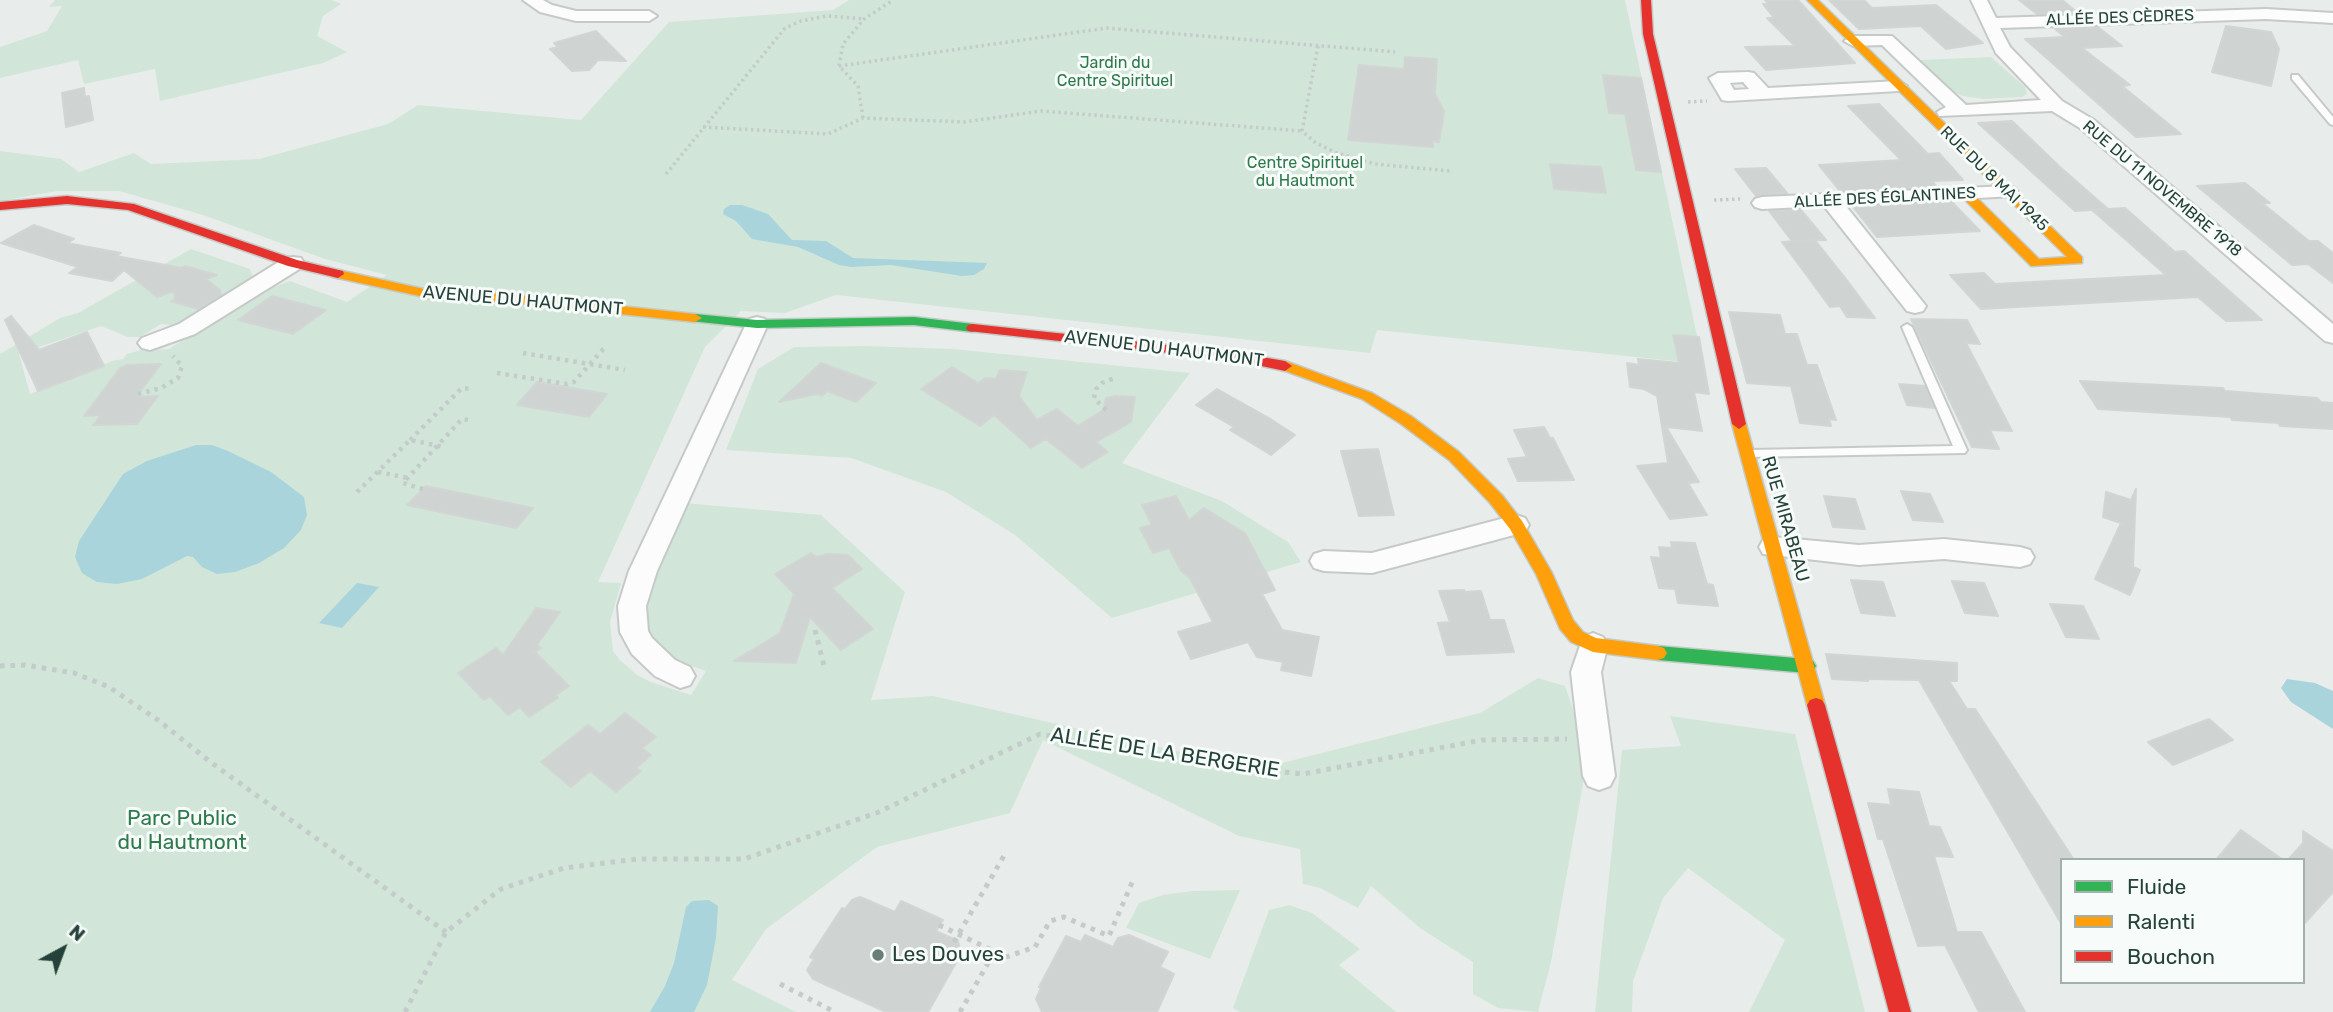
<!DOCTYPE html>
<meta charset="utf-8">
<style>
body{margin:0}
#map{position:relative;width:2333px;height:1012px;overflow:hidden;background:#e8edeb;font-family:Rubik,sans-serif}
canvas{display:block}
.legend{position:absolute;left:2060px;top:858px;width:245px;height:126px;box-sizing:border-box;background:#f7fbf9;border:2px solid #a3b1ad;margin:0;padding:9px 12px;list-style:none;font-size:21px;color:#24423a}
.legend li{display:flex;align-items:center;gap:14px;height:35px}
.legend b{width:35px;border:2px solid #a3b1ad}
.north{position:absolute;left:28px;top:914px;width:70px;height:70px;-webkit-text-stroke:5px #f7fbf9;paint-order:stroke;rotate:41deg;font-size:19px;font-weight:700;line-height:28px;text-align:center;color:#24423a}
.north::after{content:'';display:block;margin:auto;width:24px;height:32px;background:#24423a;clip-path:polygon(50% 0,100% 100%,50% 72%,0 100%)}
</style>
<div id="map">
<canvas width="2333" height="1012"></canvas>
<ul class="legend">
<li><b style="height:9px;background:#30b455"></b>Fluide</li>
<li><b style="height:9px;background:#ff9f0a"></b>Ralenti</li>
<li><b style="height:9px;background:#e5322d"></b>Bouchon</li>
</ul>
<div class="north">N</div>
</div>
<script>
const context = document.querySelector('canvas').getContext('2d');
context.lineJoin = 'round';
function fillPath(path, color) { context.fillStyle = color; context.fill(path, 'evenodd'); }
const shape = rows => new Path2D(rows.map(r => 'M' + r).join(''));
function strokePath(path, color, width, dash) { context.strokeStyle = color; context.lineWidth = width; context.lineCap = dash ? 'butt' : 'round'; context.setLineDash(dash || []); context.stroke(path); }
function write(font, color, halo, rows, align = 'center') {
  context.font = font + ' Rubik,sans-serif'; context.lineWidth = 6; context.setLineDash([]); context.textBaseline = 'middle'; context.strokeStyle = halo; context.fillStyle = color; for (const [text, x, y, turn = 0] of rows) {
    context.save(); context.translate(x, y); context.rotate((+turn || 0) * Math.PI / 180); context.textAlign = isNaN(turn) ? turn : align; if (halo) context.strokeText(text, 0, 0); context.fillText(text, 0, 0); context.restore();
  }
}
fillPath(shape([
 [55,0,332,0,341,4,323,16,317,36,347,52,323,63,160,101,155,69,84,84,78,60,0,78,0,47,47,31,62,6,49,7],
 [849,0,1625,0,1703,364,1377,330,1370,353,836,295,785,313,741,311,705,347,598,582,621,583,610,622,613,651,619,659,637,675,651,682,691,695,706,671,670,658,648,637,643,598,684,503,821,515,905,592,871,700,933,696,1181,752,1282,763,1480,713,1538,678,1565,686,1579,727,1583,784,1551,962,1538,1012,1498,1008,1473,994,1473,962,1420,928,1371,886,1358,908,1320,888,1303,884,1300,849,1239,836,1043,740,1010,813,877,847,766,929,732,980,796,1012,0,1012,0,354,60,318,78,313,191,249,250,269,254,281,181,326,161,324,140,337,128,337,101,326,19,354,30,394,112,361,123,359,127,354,141,350,169,349,260,292,290,281,347,302,387,275,325,259,203,215,119,191,57,191,0,201,0,151,61,159,79,172,134,153,151,164,259,159,388,124,418,105,581,120,669,22,833,10],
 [1991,57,2025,87,2027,94,2022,97,1984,99,1963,96,1952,91,1920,60],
 [866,346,953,349,1190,373,1122,463,1222,501,1288,542,1301,562,1112,618,1015,535,946,492,851,458,726,450,758,369,794,347],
 [1670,716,1795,734,1865,1012,1749,1012,1785,940,1688,868,1663,898,1633,981,1632,1012,1595,1012,1622,750,1681,746],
 [1240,890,1210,959,1126,928,1139,903,1163,895,1193,891],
 [1289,905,1312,913,1360,949,1339,965,1396,1012,1240,1012,1233,1008,1269,910]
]), '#d1e6d8');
fillPath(shape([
 [730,205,742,205,768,214,792,240,826,241,853,258,987,263,984,269,974,275,962,276,891,265,851,267,839,265,798,247,752,239,736,221,723,214,724,209],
 [196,445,212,445,228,451,271,472,304,497,307,515,301,530,284,548,259,563,235,572,217,574,202,567,193,557,187,556,142,579,117,584,97,582,82,573,75,557,79,541,123,474,147,461],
 [357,583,379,587,342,628,319,623],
 [2287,679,2315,683,2333,691,2333,729,2291,702,2281,688],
 [709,900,718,906,716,938,707,985,694,1012,650,1012,665,986,674,963,686,907,692,901]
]), '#a9d4db');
const building = shape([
 [1765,0,1798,0,1855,63,1766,70,1745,47,1795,46,1767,18,1774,18,1763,4,1768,4,1765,0],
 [1829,0,1864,0,1872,8,1936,5,1983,43,1946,49,1921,26,1859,29,1829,0],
 [2019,0,2062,0,2078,13,2037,14,2019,0],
 [2226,26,2271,32,2279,49,2271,86,2212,72,2226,26],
 [2098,27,2122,46,2082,48,2130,85,2122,86,2181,134,2136,137,2025,39,2065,37,2055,29,2098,27],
 [596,31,626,61,598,60,589,70,572,71,550,49,558,47,554,43,596,31],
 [1405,57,1437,59,1435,94,1444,111,1439,142,1433,141,1433,147,1348,140,1359,65,1404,69,1405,57],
 [1603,75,1641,78,1661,172,1636,170,1625,114,1609,113,1603,75],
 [84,88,85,97,89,96,93,120,66,127,62,93,84,88],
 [1879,104,1928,154,1939,153,1963,180,1932,181,1937,187,1840,191,1819,165,1901,160,1848,106,1879,104],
 [2012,121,2060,167,2108,209,2075,211,1978,123,2012,121],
 [1550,164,1601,167,1606,193,1554,189,1550,164],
 [1766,168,1787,193,1756,196,1735,169,1766,168],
 [2245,183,2270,203,2262,203,2309,241,2318,241,2333,253,2333,283,2308,264,2292,265,2197,186,2245,183],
 [1952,202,1980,231,1877,237,1853,207,1952,202],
 [2125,208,2175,252,2184,251,2262,320,2226,321,2198,297,1981,309,1950,275,1984,273,1995,284,2166,275,2092,210,2125,208],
 [1801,210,1826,240,1792,241,1769,211,1801,210],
 [34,225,74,239,67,243,121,253,116,256,182,268,185,266,217,275,206,279,220,290,221,295,198,309,171,301,175,300,174,291,157,297,124,270,112,281,69,273,78,267,1,243,34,225],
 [1815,240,1846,279,1875,318,1847,317,1840,306,1830,307,1782,242,1815,240],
 [272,296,326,310,293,334,238,320,272,296],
 [1729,312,1780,315,1785,334,1797,334,1807,365,1817,365,1836,420,1829,419,1831,426,1800,423,1791,386,1747,383,1729,312],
 [11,316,39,350,87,332,104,366,38,391,5,320,11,316],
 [1911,319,1967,320,1980,344,1966,343,2012,431,1990,430,1999,449,1972,447,1911,319],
 [1673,335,1699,337,1709,394,1694,392,1702,431,1666,427,1699,482,1688,483,1707,515,1670,519,1637,466,1668,463,1657,396,1644,389,1630,387,1627,363,1639,365,1638,359,1679,363,1673,335],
 [821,363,876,383,856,402,827,391,822,396,817,394,779,402,821,363],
 [161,364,136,397,158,396,137,424,93,425,101,415,84,416,120,368,127,365,161,364],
 [952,367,978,383,985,378,996,379,1000,370,1027,372,1019,396,1037,420,1057,409,1078,426,1103,410,1106,398,1115,396,1135,397,1131,422,1096,442,1108,452,1082,468,1046,439,1031,448,994,415,980,426,921,389,952,367],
 [2080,381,2223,388,2225,391,2317,398,2321,402,2333,403,2333,429,2280,426,2278,423,2232,420,2230,417,2098,409,2080,381],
 [537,382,607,394,589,417,517,405,537,382],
 [1899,384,1925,386,1934,408,1907,405,1899,384],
 [1217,389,1269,418,1295,435,1271,455,1230,430,1234,427,1196,405,1217,389],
 [1544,427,1550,438,1553,438,1574,480,1518,481,1508,459,1527,457,1514,430,1544,427],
 [1378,449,1394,515,1359,516,1341,451,1378,449],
 [426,486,533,508,516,528,407,505,426,486],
 [2136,489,2133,567,2140,570,2130,595,2095,579,2121,523,2103,517,2106,492,2131,500,2136,489],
 [1901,491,1930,494,1943,522,1913,520,1901,491],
 [1176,496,1189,520,1204,508,1245,533,1275,590,1262,594,1282,630,1319,637,1311,676,1281,670,1283,662,1257,657,1248,642,1191,659,1178,632,1213,622,1190,578,1181,571,1169,548,1153,553,1140,528,1152,525,1142,505,1176,496],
 [1824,496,1855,499,1865,529,1833,527,1824,496],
 [1671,542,1695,543,1707,584,1713,585,1718,606,1678,603,1675,589,1659,588,1651,557,1661,558,1659,547,1672,548,1671,542],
 [811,553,816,557,827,554,848,555,862,569,832,588,873,629,841,650,810,617,796,663,734,661,780,633,794,594,775,574,811,553],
 [1851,580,1883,582,1895,616,1861,613,1851,580],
 [1952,581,1984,583,1998,616,1965,613,1952,581],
 [1464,590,1465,592,1481,591,1490,620,1504,620,1514,652,1447,655,1438,623,1450,622,1439,591,1464,590],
 [2050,604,2083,606,2099,639,2066,637,2050,604],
 [536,608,560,612,537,645,541,648,535,652,569,686,556,695,558,698,529,717,520,707,508,715,490,696,484,700,458,673,496,648,503,655,536,608],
 [1826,654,1957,663,1957,681,1949,681,1967,709,1975,709,2074,860,2062,860,2062,925,1919,680,1867,679,1868,681,1832,679,1826,654],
 [625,713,656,737,642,748,651,755,636,768,641,771,616,792,590,771,571,787,541,762,588,725,600,734,625,713],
 [2209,719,2233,740,2173,765,2148,742,2209,719],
 [1888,789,1919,792,1929,826,1940,827,1953,857,1934,856,1957,932,1981,932,2025,1012,1979,1012,1945,945,1918,946,1883,839,1878,839,1868,803,1891,805,1888,789],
 [2241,830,2283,860,2216,860,2241,830],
 [2303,831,2333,851,2333,892,2303,925,2303,860,2288,860,2303,843,2303,831],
 [860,897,895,912,901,901,943,920,936,931,958,941,961,954,928,1012,886,1012,813,979,807,970,814,959,810,957,842,908,845,909,852,900,860,897],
 [1085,935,1113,947,1118,938,1129,935,1168,952,1160,967,1174,974,1157,1012,1042,1012,1036,999,1041,988,1039,987,1066,936,1081,942,1085,935]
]);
fillPath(building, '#cfd4d2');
strokePath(building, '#d1d6d4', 2);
const lane = shape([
 [2292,75,2298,75,2333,117,2333,125,2330,124,2292,79,2292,75],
 [1907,324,1912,327,1967,450,1965,453,1747,457,1745,454,1747,451,1751,450,1953,446,1902,327,1907,324]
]);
const street = shape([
 [523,0,543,0,552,5,576,11,649,11,657,16,649,21,576,21,540,12,523,0],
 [1971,0,1987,0,1996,18,2266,9,2333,13,2333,23,2266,19,2000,28,2010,47,2062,101,2094,120,2333,324,2333,343,2325,341,2080,128,2052,111,1939,116,1937,112,1946,107,1882,45,1853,46,1844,41,1853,36,1892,36,1966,105,2041,100,1996,53,1971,0],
 [1748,72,1754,73,1768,88,1898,81,1907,86,1898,91,1728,101,1722,100,1709,78,1718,73,1748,72],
 [1743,82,1749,89,1734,90,1730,83,1743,82],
 [2008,186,2015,188,2018,192,2015,196,1845,205,1926,306,1923,311,1915,313,1907,311,1824,206,1762,209,1755,207,1752,203,1755,199,1762,197,2008,186],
 [293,257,301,258,304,263,301,268,195,334,150,350,142,348,138,343,142,338,179,324,285,258,293,257],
 [757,317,765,319,768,324,657,571,646,606,648,631,652,638,675,660,690,667,695,676,690,685,680,688,655,676,632,654,620,632,618,606,629,571,746,324,749,319,757,317],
 [1516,515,1525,518,1529,525,1525,532,1372,573,1324,571,1314,568,1310,561,1314,554,1324,551,1372,553,1516,515],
 [1773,537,1859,545,1944,539,2020,547,2030,550,2034,557,2030,564,2020,567,1944,559,1859,565,1763,554,1759,547,1763,540,1773,537],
 [1593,633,1603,637,1608,645,1601,672,1615,776,1610,786,1599,790,1588,786,1583,776,1571,672,1583,637,1593,633]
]);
const fast = shape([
 [695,314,757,320,914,317,973,324,980,328,973,332,914,325,757,328,690,321,688,318,695,314],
 [1658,646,1807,659,1813,661,1816,666,1813,671,1807,673,1658,660,1652,658,1649,653,1652,648,1658,646]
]);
const slow = shape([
 [1807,0,1818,0,2082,257,2082,263,2031,266,1962,197,1962,191,1970,191,2039,259,2067,257,1807,0],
 [338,270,433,291,507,294,695,314,702,318,695,322,507,302,433,299,333,277,333,271,338,270],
 [1285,361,1372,393,1411,416,1459,452,1502,495,1522,521,1552,573,1573,620,1583,632,1596,638,1658,646,1664,648,1667,653,1664,658,1658,660,1593,652,1571,642,1560,629,1536,574,1510,529,1490,503,1449,460,1401,424,1362,399,1280,369,1278,366,1285,361],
 [1739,419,1746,424,1825,705,1822,710,1816,712,1810,710,1807,705,1732,424,1739,419]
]);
const jam = shape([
 [1641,0,1651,0,1653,34,1746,424,1739,429,1732,424,1643,34,1641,0],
 [67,196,134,204,297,260,343,271,344,274,338,278,288,266,128,210,67,204,0,210,0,202,67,196],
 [973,324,1233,352,1285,361,1292,366,1285,371,1233,360,968,331,966,328,968,325,973,324],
 [1816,698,1822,700,1825,705,1911,1012,1889,1012,1807,705,1810,700,1816,698]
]);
strokePath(lane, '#c5cac8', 4);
strokePath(street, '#c5cac8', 4);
strokePath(fast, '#c3cbc8', 3);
strokePath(slow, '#c3cbc8', 3);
strokePath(jam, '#c3cbc8', 3);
strokePath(shape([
 [1318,46,1302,131,1316,143,1337,153,1375,164,1450,171],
 [839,66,1107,28,1395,52],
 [1688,102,1707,101],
 [863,118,858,86,839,66,843,44,864,19,893,0],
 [703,127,828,134,863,118,964,122,1041,111,1302,131],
 [666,174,785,28,801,21,827,16,864,19],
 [1714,200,1740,199]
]), '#c3ccca', 3.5, [2.5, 3.5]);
strokePath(shape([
 [523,353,625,370],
 [497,373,567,384,574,382,605,347],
 [138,394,161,388,178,378,182,366,173,356],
 [1106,410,1094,398,1096,389,1102,383,1115,378],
 [410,440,462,388,472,389],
 [378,472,408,478],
 [423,489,403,483,462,419,469,420],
 [357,492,410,440,444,447]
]), '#c3ccca', 4.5, [3.5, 5]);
strokePath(shape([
 [815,630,824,666],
 [0,666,25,665,74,673,109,687,158,720,209,761,446,932],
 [939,925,1006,957,1035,947,1050,921,1064,917,1109,936,1134,878],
 [954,942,1005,854],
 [780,984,835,1012],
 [405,1012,446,932,501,889,564,868,638,859,744,859,879,812,1040,734,1186,761,1303,774,1482,740,1567,739],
 [960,1012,995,951]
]), '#c3ccca', 5, [4.5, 6]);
fillPath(lane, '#fcfcfc');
fillPath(street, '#fcfcfc');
fillPath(fast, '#30b455');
fillPath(slow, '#ff9f0a');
fillPath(jam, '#e5322d');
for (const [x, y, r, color] of [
 [878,955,7,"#697e78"]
]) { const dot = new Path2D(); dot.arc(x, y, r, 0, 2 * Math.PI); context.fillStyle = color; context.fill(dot); strokePath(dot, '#f7fbf9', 2.5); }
write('16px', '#24423a', '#f7fbf9', [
 ["ALLÉE DES CÈDRES",2120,18,-2],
 ["RUE DU 8 MAI 1945",1994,179,44],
 ["RUE DU 11 NOVEMBRE 1918",2162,189,40],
 ["ALLÉE DES ÉGLANTINES",1885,198,-3]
]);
write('16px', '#2d7a4b', '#f7fbf9', [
 ["Jardin du",1115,63],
 ["Centre Spirituel",1115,81],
 ["Centre Spirituel",1305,163],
 ["du Hautmont",1305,181]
]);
write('18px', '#24423a', '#f7fbf9', [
 ["AVENUE DU HAUTMONT",523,301,5],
 ["AVENUE DU HAUTMONT",1164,349,7],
 ["RUE MIRABEAU",1785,519,74]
]);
write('21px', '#24423a', '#f7fbf9', [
 ["ALLÉE DE LA BERGERIE",1165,753,9]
]);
write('21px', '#2d7a4b', '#f7fbf9', [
 ["Parc Public",182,819],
 ["du Hautmont",182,843]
]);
write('21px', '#24423a', '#f7fbf9', [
 ["Les Douves",892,955]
], 'left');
</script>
